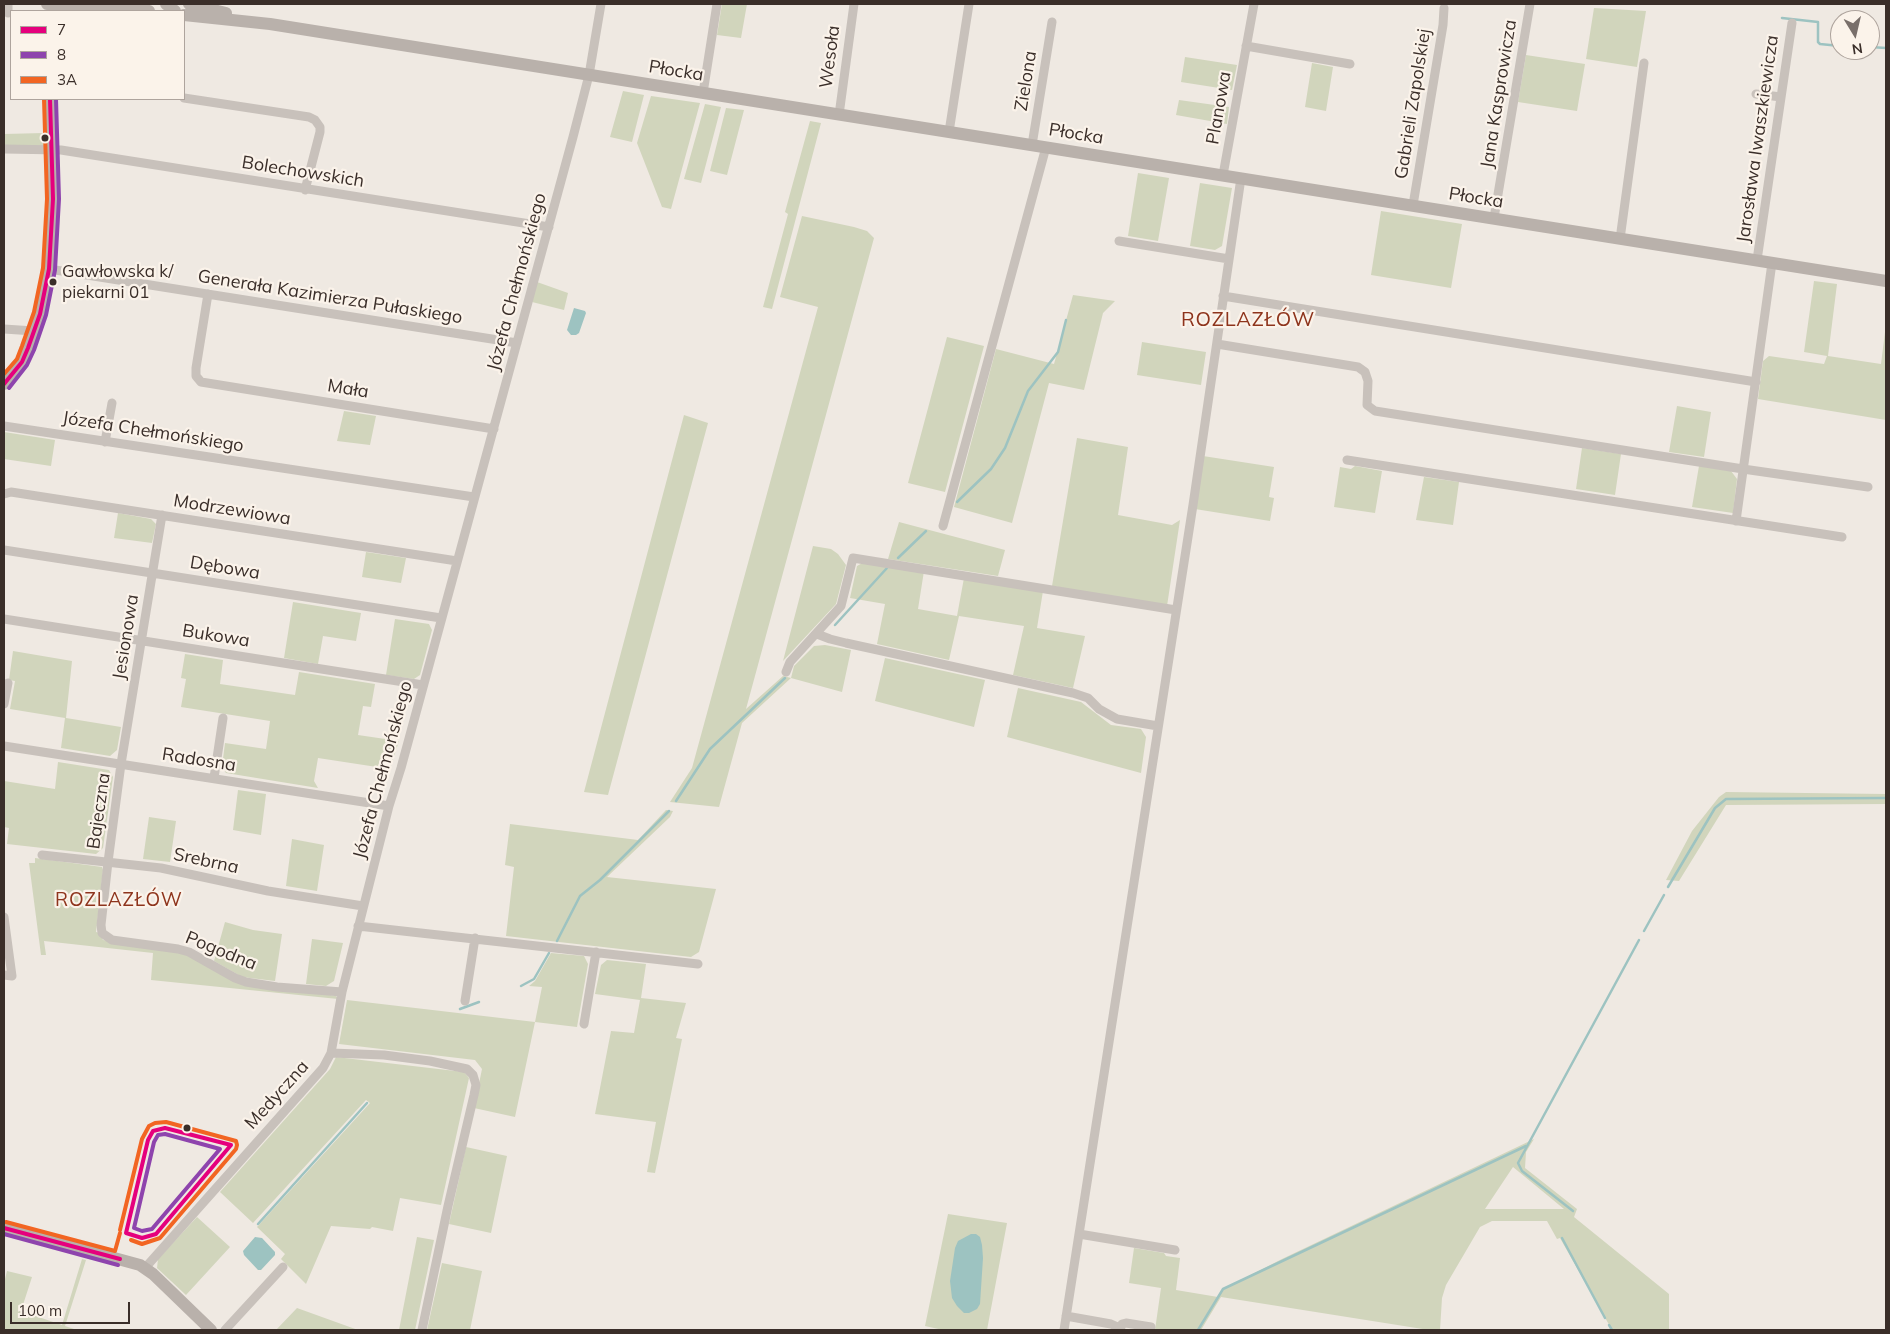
<!DOCTYPE html>
<meta charset="utf-8">
<style>
body{margin:0}
#map{position:relative;width:1890px;height:1334px;overflow:hidden;background:#efe9e2;font-family:Mulish,sans-serif}
canvas{display:block}
.frame{position:absolute;inset:0;border:5px solid #3a2e29;pointer-events:none}
.legend{position:absolute;left:10px;top:10px;width:175px;height:90px;box-sizing:border-box;background:#fbf3ea;border:1px solid #aea49d;margin:0;padding:6px 9px;list-style:none;font-size:15px;color:#3a2e29}
.legend li{display:flex;align-items:center;gap:10px;height:25px}
.legend b{width:25px;border:1px solid #aea49d}
.north{position:absolute;left:1830px;top:10px;width:50px;height:50px;box-sizing:border-box;background:#fbf3ea;border:1px solid #aea49d;border-radius:50%;rotate:171deg;font-size:14px;font-weight:700;line-height:20px;text-align:center;color:#3a2e29}
.north::after{content:'';display:block;margin:auto;width:18px;height:22px;background:#796f6a;clip-path:polygon(50% 0,100% 100%,50% 72%,0 100%)}
.scale{position:absolute;left:10px;top:1302px;width:120px;height:22px;box-sizing:border-box;border:2px solid #3a2e29;border-top:0;padding-left:6px;font-size:15px;line-height:18px;white-space:nowrap;color:#3a2e29;-webkit-text-stroke:4px #fbf3ea;paint-order:stroke}
</style>
<div id="map">
<canvas width="1890" height="1334"></canvas>
<div class="frame"></div>
<ul class="legend">
<li><b style="height:6px;background:#e5007d"></b>7</li>
<li><b style="height:6px;background:#8e44ad"></b>8</li>
<li><b style="height:6px;background:#f26522"></b>3A</li>
</ul>
<div class="north">N</div>
<div class="scale">100 m</div>
</div>
<script>
const context = document.querySelector('canvas').getContext('2d');
context.lineJoin = 'round';
function fillPath(path, color) { context.fillStyle = color; context.fill(path, 'evenodd'); }
const shape = rows => new Path2D(rows.map(r => 'M' + r).join(''));
function strokePath(path, color, width, dash) { context.strokeStyle = color; context.lineWidth = width; context.lineCap = dash ? 'butt' : 'round'; context.setLineDash(dash || []); context.stroke(path); }
function write(font, color, halo, rows, align = 'center') {
  context.font = font + ' Mulish,sans-serif'; context.lineWidth = 4.5; context.setLineDash([]); context.textBaseline = 'middle'; context.strokeStyle = halo; context.fillStyle = color; for (const [text, x, y, turn = 0] of rows) {
    context.save(); context.translate(x, y); context.rotate((+turn || 0) * Math.PI / 180); context.textAlign = isNaN(turn) ? turn : align; if (halo) context.strokeText(text, 0, 0); context.fillText(text, 0, 0); context.restore();
  }
}
fillPath(shape([
 [722,4,747,4,741,38,717,35],
 [1594,8,1646,11,1637,67,1586,59],
 [1526,55,1585,64,1577,111,1518,102],
 [1185,57,1237,65,1232,90,1181,82],
 [1312,63,1333,67,1326,111,1305,107],
 [623,91,644,95,632,142,610,137],
 [651,96,700,103,671,209,662,207,637,143],
 [1179,100,1229,107,1227,124,1176,115],
 [705,104,721,107,701,183,684,179],
 [726,108,744,110,727,175,710,171],
 [810,121,821,123,772,309,763,307,788,214,785,212],
 [44,133,44,146,4,146,4,134],
 [1138,173,1169,178,1158,241,1128,236],
 [1200,183,1232,188,1222,246,1215,250,1190,246],
 [1381,211,1462,224,1451,288,1371,275],
 [802,216,854,227,867,231,874,238,746,709,783,676,791,678,794,666,814,646,825,645,851,650,842,692,791,678,742,723,719,807,670,802,692,768,818,307,780,297],
 [1814,281,1837,284,1828,356,1881,364,1886,324,1886,420,1758,399,1763,361,1769,356,1824,364,1827,356,1804,352],
 [537,282,568,293,564,310,532,302],
 [1073,295,1115,301,1103,313,1084,390,1049,383,1012,523,954,507,996,349,1054,364],
 [947,337,984,346,945,492,908,483],
 [1142,342,1206,352,1201,385,1137,375],
 [1677,406,1711,412,1704,457,1669,452],
 [344,411,376,416,370,445,337,441],
 [684,415,708,423,608,795,584,792],
 [4,432,55,440,51,466,4,459],
 [1077,438,1128,447,1118,515,1172,525,1180,520,1167,606,1052,586],
 [1582,448,1621,454,1615,495,1576,489],
 [1203,456,1274,467,1269,497,1274,498,1270,521,1195,509],
 [1355,466,1382,471,1375,513,1334,507,1340,467,1351,469],
 [1699,466,1731,471,1737,479,1733,513,1692,507],
 [1424,477,1459,482,1453,525,1416,520],
 [118,513,151,519,156,524,152,543,114,538],
 [899,522,1005,550,998,576,888,559],
 [813,546,831,549,838,554,846,565,836,604,783,661],
 [366,552,406,558,401,583,362,577],
 [866,561,924,571,918,609,957,616,964,578,1043,591,1037,628,1085,636,1073,688,1013,675,1024,626,959,616,949,660,877,644,885,604,850,598,857,566],
 [293,602,361,613,356,641,323,636,318,664,284,658],
 [395,619,429,624,432,630,420,675,414,679,386,675],
 [13,651,72,661,66,718,121,727,117,750,110,756,61,748,65,718,10,709,15,681,9,680],
 [185,654,223,660,220,684,295,695,299,672,375,684,371,707,363,706,358,735,399,741,390,769,318,758,314,781,318,788,226,773,222,767,225,743,266,749,270,721,181,707,186,679,181,678],
 [885,658,985,680,974,727,875,701],
 [1018,688,1081,702,1111,725,1141,729,1146,737,1141,773,1007,737],
 [58,762,109,770,113,777,103,848,96,854,7,844,9,828,4,827,4,781,55,789],
 [238,790,266,794,261,835,233,830],
 [1726,792,1886,794,1886,804,1726,805,1679,881,1666,880,1692,831,1719,797],
 [666,810,673,811,670,817,607,877,716,889,699,952,691,957,506,936,514,867,505,865,510,824,638,840],
 [149,817,176,821,170,862,143,859],
 [292,839,324,845,317,891,286,886],
 [35,858,102,867,103,870,96,932,100,933,103,940,185,954,226,977,336,996,338,999,151,980,153,953,44,941,46,955,41,955,29,863,35,863],
 [225,922,253,930,282,934,275,981,242,977,214,961],
 [312,939,343,943,334,981,326,986,306,984],
 [551,953,584,956,588,964,577,1027,535,1022,515,1117,474,1108,482,1069,475,1060,339,1044,347,1000,535,1022,542,987,529,986,535,981],
 [607,960,646,964,641,998,686,1003,676,1038,682,1039,655,1173,647,1172,656,1122,595,1114,611,1031,634,1033,640,1000,595,994,601,965],
 [336,1057,464,1072,469,1078,441,1205,400,1198,393,1231,372,1227,370,1229,331,1226,306,1284,281,1259,285,1254,257,1227,370,1103,366,1100,253,1223,220,1192,330,1069],
 [1534,1139,1526,1152,1525,1168,1577,1209,1574,1217,1669,1294,1669,1330,1612,1330,1560,1238,1557,1239,1547,1221,1492,1221,1480,1227,1446,1285,1442,1298,1440,1330,1429,1330,1221,1297,1201,1330,1155,1330,1161,1288,1129,1283,1134,1248,1164,1253,1166,1256,1180,1258,1176,1290,1218,1297,1223,1289,1282,1259],
 [1513,1167,1564,1209,1485,1209],
 [466,1147,507,1156,491,1233,449,1224],
 [948,1214,1007,1223,987,1330,943,1330,925,1326],
 [197,1217,230,1247,186,1295,157,1268,158,1259],
 [417,1237,434,1240,415,1330,399,1330],
 [82,1259,86,1260,65,1326,77,1330,4,1330,4,1283,7,1271,32,1277,21,1311,62,1325],
 [442,1263,482,1271,470,1330,427,1330],
 [297,1308,358,1330,276,1330]
]), '#d1d5bc');
fillPath(shape([
 [574,308,585,311,586,313,579,333,576,335,571,335,567,330],
 [971,1234,976,1234,980,1237,982,1245,983,1258,980,1304,977,1309,969,1313,964,1313,957,1306,952,1298,950,1281,955,1248,958,1241],
 [255,1237,262,1238,275,1252,275,1255,261,1270,258,1270,244,1255,243,1251]
]), '#9dc3c1');
strokePath(shape([
 [1782,18,1818,22,1818,42,1820,44,1840,46],
 [1870,47,1886,48],
 [957,502,991,469,1005,448,1028,391,1058,352,1066,320],
 [898,558,926,531],
 [835,625,887,568],
 [676,801,710,749,785,678],
 [1668,887,1715,808,1726,799,1886,798],
 [1644,931,1664,895],
 [557,941,580,896,600,880,669,811],
 [521,986,534,979,549,953],
 [460,1009,479,1002],
 [1573,1211,1522,1171,1518,1163,1639,940],
 [258,1224,367,1103],
 [1562,1238,1605,1318],
 [1609,1325,1612,1330],
 [1198,1330,1223,1289,1526,1146]
]), '#9dc3c1', 2.5);
strokePath(shape([
 [8,4,8,13],
 [1246,46,1350,64],
 [703,93,717,4],
 [1756,94,1781,97],
 [184,98,309,117,315,120,320,127,320,132,305,190],
 [839,115,854,4],
 [949,132,969,4],
 [1032,145,1052,22],
 [4,149,61,150,549,227],
 [1223,175,1254,4],
 [1413,205,1443,25,1444,8],
 [1494,218,1530,4],
 [1620,239,1644,63],
 [1119,241,1229,259],
 [1757,260,1792,23],
 [49,269,517,343],
 [208,294,196,368,196,376,201,382,494,429],
 [1223,296,1756,382],
 [4,329,34,331],
 [1217,344,1358,367,1365,372,1368,381,1367,405,1375,411,1743,469,1868,487],
 [4,426,474,497],
 [105,442,112,403],
 [1347,460,1842,537],
 [4,494,11,492,457,561],
 [162,515,121,764,108,862,101,925,102,933,112,940,178,949,189,952,235,978,246,982,277,987,342,992],
 [1736,521,1772,263],
 [943,526,1046,147],
 [4,550,441,618],
 [4,619,423,685],
 [817,634,830,639,846,643,1073,693,1088,698,1099,709,1117,719,1158,726],
 [786,672,790,662,841,606,853,558,1176,610],
 [4,704,8,683],
 [4,746,389,806],
 [214,778,223,718],
 [42,855,161,868,268,891,363,906],
 [4,917,12,976,4,975],
 [358,926,698,964],
 [465,1001,475,938],
 [584,1024,596,952],
 [331,1053,384,1055,430,1061,467,1069,473,1075,476,1085,474,1095,448,1206,422,1330],
 [1079,1234,1175,1250],
 [145,1268,323,1068,331,1053,342,992,389,806,401,768,573,137,589,75,601,4],
 [1066,1316,1111,1324,1120,1328],
 [225,1330,283,1267],
 [1064,1330,1193,505,1241,178],
 [1120,1330,1122,1324,1126,1323,1151,1327]
]), '#c8c1bb', 9);
strokePath(shape([
 [47,4,105,6,149,11],
 [166,4,175,11],
 [189,4,226,13],
 [184,15,270,24,1886,281],
 [4,384,22,362,28,348,40,314,49,269,53,199,50,99],
 [4,1228,140,1265,153,1274,211,1330]
]), '#b9b1ab', 12);
strokePath(shape([
 [4,384,22,362,28,348,40,314,49,269,53,199,50,99],
 [165,1128,231,1145,156,1234,142,1238,126,1233,148,1140,153,1131,165,1128],
 [4,1228,120,1259]
]), '#e5007d', 4);
strokePath(shape([
 [9,388,27,365,34,350,46,315,55,270,59,199,56,99],
 [165,1134,220,1149,152,1229,142,1231,134,1228,154,1142,158,1135,165,1134],
 [4,1234,118,1265]
]), '#8e44ad', 4);
strokePath(shape([
 [4,374,17,359,22,346,34,312,43,268,47,199,44,99],
 [6,1222,115,1251,120,1233],
 [120,1230,142,1139,149,1126,155,1123,166,1122,236,1141,237,1145,236,1149,160,1238,142,1244,131,1240]
]), '#f26522', 4);
for (const [x, y, r, color] of [
 [45,138,4.5,"#3a2e29"],
 [53,282,4.5,"#3a2e29"],
 [187,1128,4.5,"#3a2e29"]
]) { const dot = new Path2D(); dot.arc(x, y, r, 0, 2 * Math.PI); context.fillStyle = color; context.fill(dot); strokePath(dot, '#fbf3ea', 2); }
write('17px', '#3a2e29', '#fbf3ea', [
 ["Gawłowska k/",62,272],
 ["piekarni 01",62,293]
], 'left');
write('18px', '#3a2e29', '#fbf3ea', [
 ["Wesoła",830,57,-83],
 ["Płocka",676,71,9],
 ["Zielona",1026,81,-81],
 ["Jana Kasprowicza",1499,94,-81],
 ["Gabrieli Zapolskiej",1413,104,-81],
 ["Planowa",1219,108,-80],
 ["Płocka",1076,134,9],
 ["Jarosława Iwaszkiewicza",1758,139,-82],
 ["Bolechowskich",303,172,9],
 ["Płocka",1476,198,9],
 ["Józefa Chełmońskiego",517,282,-75],
 ["Generała Kazimierza Pułaskiego",330,297,9],
 ["Mała",348,389,9],
 ["Józefa Chełmońskiego",153,432,9],
 ["Modrzewiowa",232,510,9],
 ["Dębowa",225,568,9],
 ["Bukowa",216,636,9],
 ["Jesionowa",126,637,-81],
 ["Radosna",199,760,9],
 ["Józefa Chełmońskiego",383,770,-75],
 ["Bajeczna",99,811,-82],
 ["Srebrna",206,861,12],
 ["Pogodna",221,951,22],
 ["Medyczna",277,1095,-48]
]);
context.letterSpacing = '1px';
write('19px', '#8e341c', '#fbf3ea', [
 ["ROZLAZŁÓW",119,900]
]);
context.letterSpacing = '0px';
context.letterSpacing = '1px';
write('20px', '#8e341c', '#fbf3ea', [
 ["ROZLAZŁÓW",1248,320]
]);
context.letterSpacing = '0px';
</script>
